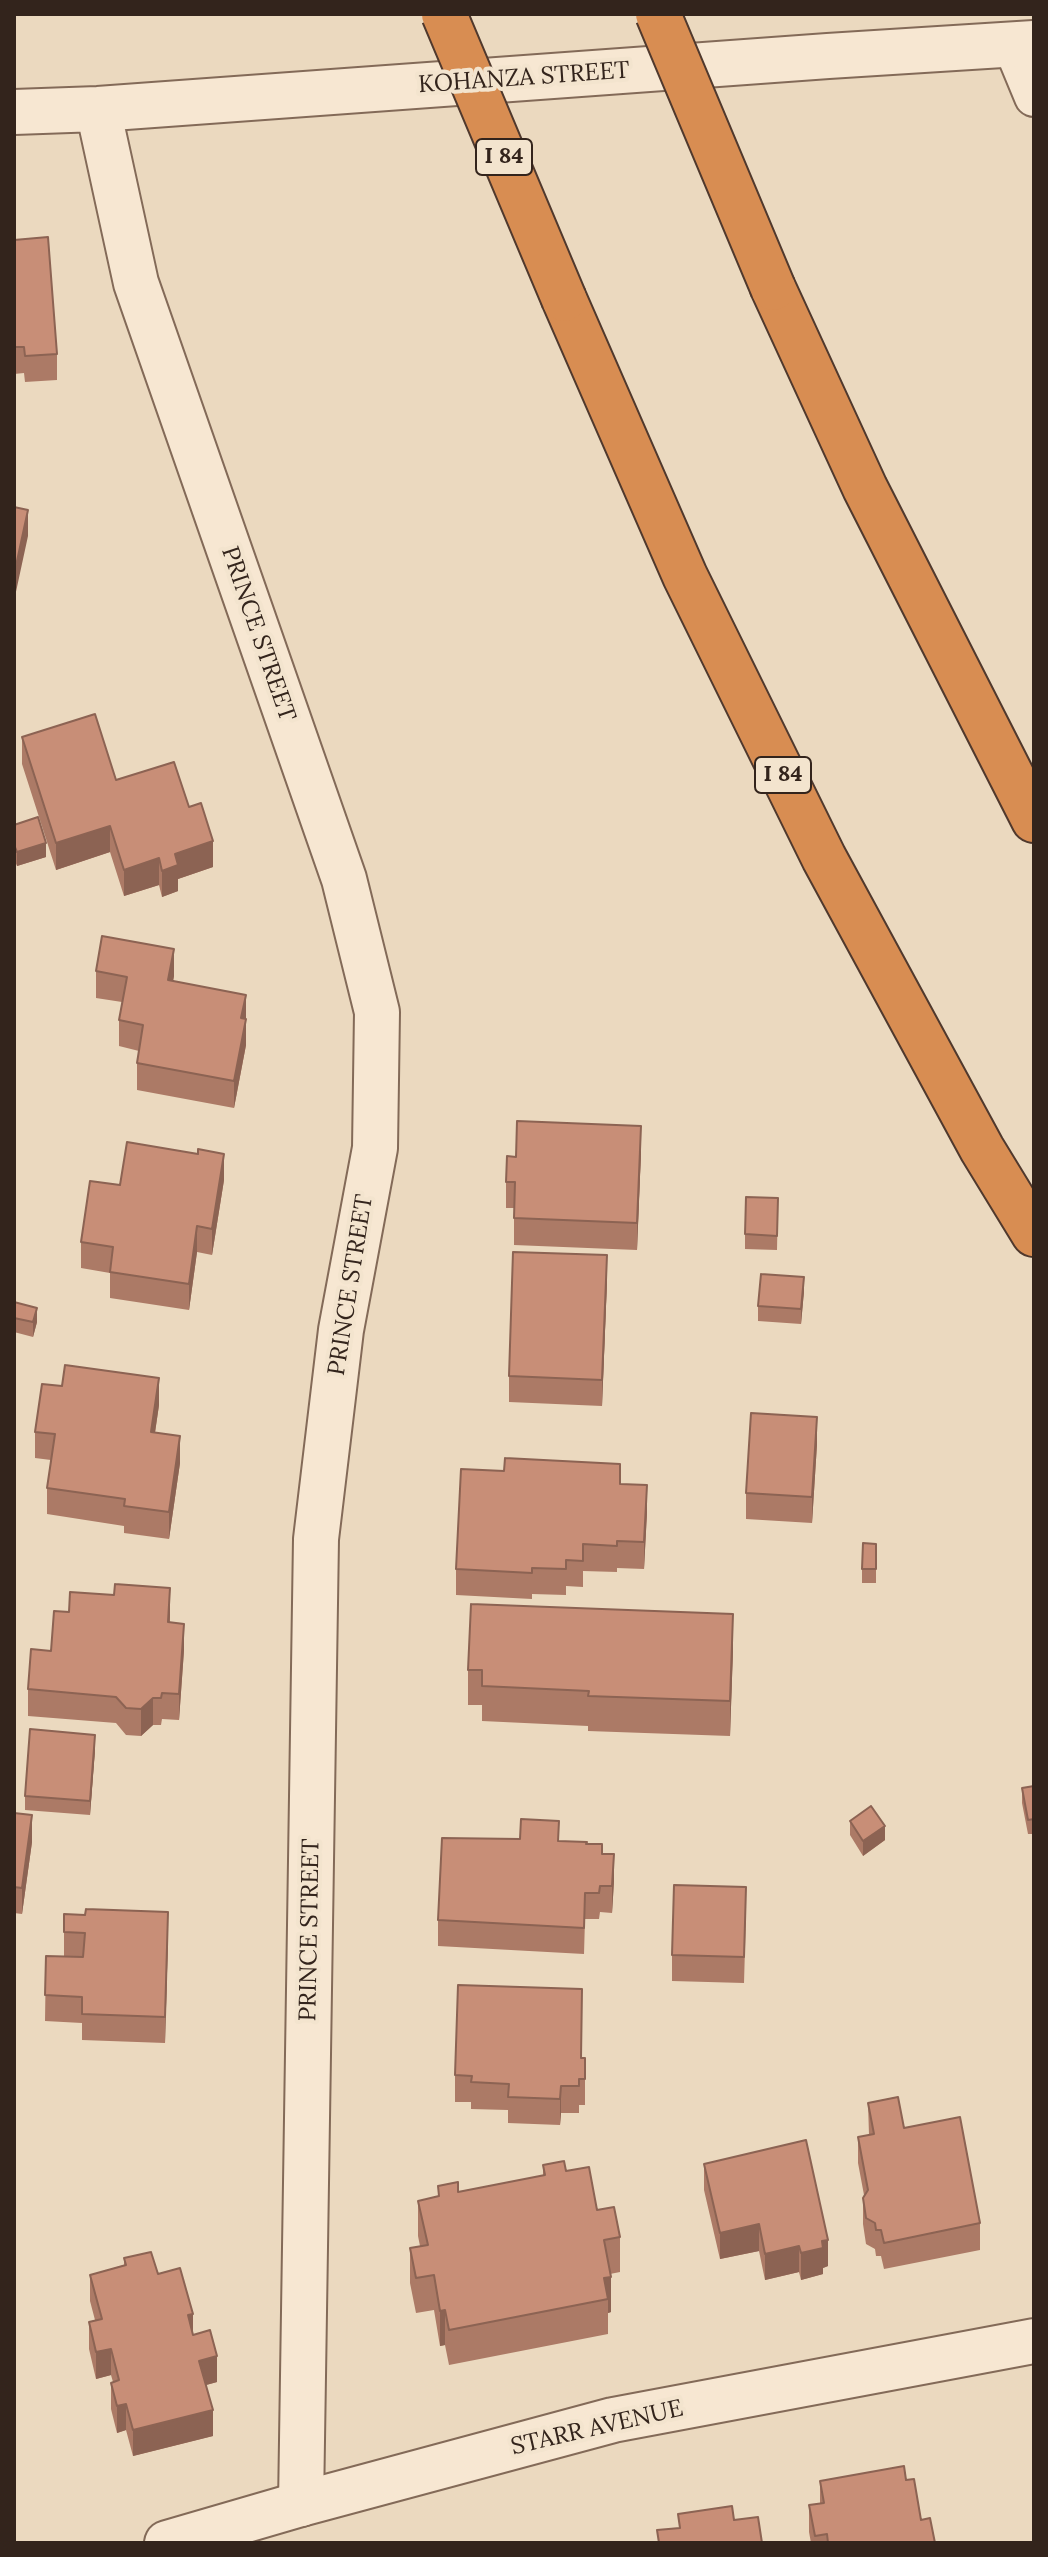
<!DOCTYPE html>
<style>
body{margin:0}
#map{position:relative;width:1048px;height:2557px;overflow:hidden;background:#ebd9bf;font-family:Lora,serif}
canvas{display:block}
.frame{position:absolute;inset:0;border:16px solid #33241c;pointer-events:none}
</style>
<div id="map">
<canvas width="1048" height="2557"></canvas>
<div class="frame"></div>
</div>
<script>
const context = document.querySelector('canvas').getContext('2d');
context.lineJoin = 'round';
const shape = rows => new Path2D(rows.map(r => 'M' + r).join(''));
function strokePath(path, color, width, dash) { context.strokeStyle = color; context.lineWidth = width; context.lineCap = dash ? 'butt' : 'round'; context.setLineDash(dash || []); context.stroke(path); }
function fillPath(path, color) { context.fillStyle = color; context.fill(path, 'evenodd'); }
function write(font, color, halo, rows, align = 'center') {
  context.font = font + ' Lora,serif'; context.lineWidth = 8; context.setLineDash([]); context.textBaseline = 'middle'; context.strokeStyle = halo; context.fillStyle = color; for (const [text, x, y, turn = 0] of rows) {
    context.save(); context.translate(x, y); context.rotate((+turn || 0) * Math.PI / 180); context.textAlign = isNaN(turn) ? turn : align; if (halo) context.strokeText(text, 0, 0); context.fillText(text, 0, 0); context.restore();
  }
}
const service = shape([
 [1012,44,1034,97]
]);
const minor = shape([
 [98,109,136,283,344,879,377,1012,375,1148,341,1330,316,1539,301,2504],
 [14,112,98,109,828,56,1034,43]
]);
const tertiary = shape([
 [167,2543,301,2504,613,2420,1034,2341]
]);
const motorway = shape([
 [773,288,865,488,1034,820],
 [564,299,685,576,824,858,982,1149,1034,1234]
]);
strokePath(service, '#836a58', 42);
strokePath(minor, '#836a58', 48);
strokePath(tertiary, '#836a58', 48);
strokePath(motorway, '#50392d', 48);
strokePath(service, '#f7e7d2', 38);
strokePath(minor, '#f7e7d2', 44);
strokePath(tertiary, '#f7e7d2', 44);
strokePath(motorway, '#d88d52', 44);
const motorwayBridge = shape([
 [444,14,564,299],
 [658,14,773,288]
]);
strokePath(motorwayBridge, '#50392d', 48, []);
strokePath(motorwayBridge, '#d88d52', 44);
fillPath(shape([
 [14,240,57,354,57,380,25,382,24,373,14,374],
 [22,737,116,780,189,807,213,867,178,879,178,891,162,897,159,885,124,896,110,852,56,870,22,764],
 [14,825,46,857,17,866,14,859],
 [96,971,174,976,173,981,246,995,246,1045,234,1108,137,1090,137,1063,139,1051,119,1046,119,1020,122,1002,96,998],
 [641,1152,637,1250,514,1245,514,1208,506,1208,506,1182],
 [224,1180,212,1255,197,1252,189,1310,110,1298,110,1273,81,1268,81,1242,120,1185],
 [778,1198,777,1250,745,1249,745,1234],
 [607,1281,602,1406,509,1402,509,1376],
 [804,1291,801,1324,758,1321,758,1306],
 [14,1302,37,1322,33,1337,14,1332],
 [159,1405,155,1433,180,1463,169,1539,124,1533,124,1526,47,1514,47,1488,51,1460,35,1458,35,1432],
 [817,1444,812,1523,746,1519,746,1493],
 [620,1484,647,1512,644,1569,617,1568,617,1572,583,1571,583,1587,566,1586,566,1595,532,1594,532,1599,456,1595,456,1569],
 [876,1544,876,1583,862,1583,862,1569],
 [69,1612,170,1614,170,1622,184,1650,179,1720,162,1719,161,1725,153,1725,141,1736,126,1735,116,1723,28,1716,28,1689,51,1651],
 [733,1649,730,1736,588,1731,588,1726,482,1721,482,1705,468,1705,468,1670],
 [95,1750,90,1815,25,1810,25,1796],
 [1034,1786,1034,1834,1028,1834,1022,1803,1022,1788],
 [14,1813,32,1842,22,1914,14,1913],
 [850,1821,885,1840,863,1856,850,1835],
 [559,1841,587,1844,602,1854,614,1881,612,1913,600,1912,599,1919,585,1919,584,1954,438,1946,438,1920],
 [746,1913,744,1983,672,1981,672,1955],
 [64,1914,168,1938,165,2043,82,2040,82,2023,45,2021,46,1956,64,1956],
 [582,2016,581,2058,585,2058,585,2105,579,2105,579,2113,561,2113,560,2125,508,2123,508,2110,471,2109,471,2102,455,2102,455,2075],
 [868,2103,904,2128,980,2223,980,2250,884,2269,881,2256,876,2256,875,2249,866,2244,863,2224,863,2198,864,2195,858,2163,858,2137,869,2135],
 [704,2164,828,2266,823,2268,823,2274,801,2280,799,2272,765,2280,759,2251,720,2259,704,2190],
 [543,2165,566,2171,620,2237,620,2272,610,2274,611,2312,608,2313,608,2334,449,2365,445,2345,440,2346,434,2310,416,2313,410,2283,410,2248,420,2246,418,2236,418,2201,438,2196,438,2186,458,2192,543,2176],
 [124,2258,158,2274,193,2335,217,2382,206,2385,213,2436,133,2456,126,2430,117,2433,111,2409,111,2383,113,2382,111,2375,96,2379,89,2349,89,2322,95,2320,90,2301,90,2275,124,2265],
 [1034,2475,1034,2512,1032,2502,1032,2476],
 [906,2480,921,2520,935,2543,811,2543,809,2532,809,2505,820,2504,820,2481]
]), '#ac7a66');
fillPath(shape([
 [28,510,28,536,14,601,14,575],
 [110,826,110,852,56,870,56,843],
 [213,841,213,867,178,879,178,891,162,897,162,871,175,854],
 [46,843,46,857,17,866,17,852],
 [159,858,159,885,124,896,124,870],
 [174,949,174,976,168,1006,168,980],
 [246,995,246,1045,234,1108,234,1081,241,1018],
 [641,1126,641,1152,637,1250,637,1223],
 [224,1154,224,1180,212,1255,212,1229],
 [197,1226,197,1252,189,1310,189,1284],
 [607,1255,607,1281,602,1406,602,1380],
 [804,1277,804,1291,801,1324,801,1309],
 [37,1308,37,1322,33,1337,33,1322],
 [159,1378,159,1405,151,1459,151,1432],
 [817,1417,817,1444,812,1523,812,1497],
 [180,1436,180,1463,169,1539,169,1512],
 [647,1485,647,1512,644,1569,644,1542],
 [170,1588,170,1614,168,1649,168,1622],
 [733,1614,733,1649,730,1736,730,1701],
 [184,1624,184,1650,179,1720,179,1694],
 [153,1698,153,1725,141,1736,141,1709],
 [95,1735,95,1750,90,1815,90,1801],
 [32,1815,32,1842,22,1914,22,1888],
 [885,1826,885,1840,863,1856,863,1841],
 [614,1854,614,1881,612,1913,612,1886],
 [168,1912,168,1938,165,2043,165,2017],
 [561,2086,561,2113,560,2125,560,2099],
 [759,2224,759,2251,720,2259,720,2233],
 [828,2240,828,2266,823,2268,823,2274,801,2280,801,2253,822,2241],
 [799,2246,799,2272,765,2280,765,2254],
 [611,2277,611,2312,608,2313,608,2299,604,2278],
 [445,2310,445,2345,440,2346,440,2311],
 [193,2314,193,2340,188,2315],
 [111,2349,111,2375,96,2379,96,2352],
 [217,2356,217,2382,199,2387,199,2361],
 [126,2404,126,2430,117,2433,117,2406],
 [213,2410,213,2436,133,2456,133,2430]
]), '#8c6353');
const building = shape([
 [48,237,57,354,25,356,24,347,14,347,14,240,48,237],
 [14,507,28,510,14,575,14,507],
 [95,714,116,780,174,762,189,807,201,803,213,841,175,854,178,865,162,871,159,858,124,870,110,826,56,843,22,737,95,714],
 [38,817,46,843,17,852,14,845,14,825,38,817],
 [102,936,174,949,168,980,246,995,241,1018,246,1019,234,1081,137,1063,143,1025,119,1020,127,977,96,971,102,936],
 [517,1121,641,1126,637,1223,514,1218,515,1182,506,1182,507,1156,516,1157,517,1121],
 [127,1142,198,1154,198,1149,224,1154,212,1229,197,1226,189,1284,110,1272,113,1247,81,1242,90,1181,120,1185,127,1142],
 [746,1197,778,1198,777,1236,745,1234,746,1197],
 [513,1252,607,1255,602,1380,509,1376,513,1252],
 [761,1274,804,1277,801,1309,758,1306,761,1274],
 [14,1302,37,1308,33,1322,14,1318,14,1302],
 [65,1365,159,1378,151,1432,180,1436,169,1512,124,1506,125,1499,47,1488,55,1434,35,1432,42,1384,62,1386,65,1365],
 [751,1413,817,1417,812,1497,746,1493,751,1413],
 [505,1458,620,1464,620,1484,647,1485,644,1542,617,1541,617,1546,583,1544,583,1561,566,1560,566,1569,532,1568,532,1573,456,1569,461,1469,504,1471,505,1458],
 [863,1543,876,1544,876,1569,862,1569,863,1543],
 [115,1584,170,1588,168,1622,184,1624,179,1694,162,1693,161,1698,153,1698,141,1709,126,1708,116,1697,28,1689,31,1649,51,1651,54,1611,69,1612,70,1592,114,1595,115,1584],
 [471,1604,733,1614,730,1701,588,1696,589,1691,482,1686,482,1670,468,1670,471,1604],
 [30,1729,95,1735,90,1801,25,1796,30,1729],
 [1034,1786,1034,1819,1028,1820,1022,1788,1034,1786],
 [871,1806,885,1826,863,1841,850,1821,871,1806],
 [14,1813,32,1815,22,1888,14,1887,14,1813],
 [521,1819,559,1821,558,1841,587,1842,586,1844,602,1844,602,1854,614,1854,612,1886,600,1886,599,1893,585,1893,584,1928,438,1920,442,1838,520,1839,521,1819],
 [674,1885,746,1887,744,1957,672,1955,674,1885],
 [86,1909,168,1912,165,2017,82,2014,82,1997,45,1995,46,1956,83,1957,85,1933,64,1932,64,1914,85,1915,86,1909],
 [458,1985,582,1989,581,2058,585,2058,585,2079,579,2079,579,2086,561,2086,560,2099,508,2097,509,2084,471,2082,472,2076,455,2075,458,1985],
 [898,2097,904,2128,960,2117,980,2223,884,2243,881,2230,876,2230,875,2223,866,2218,863,2198,868,2190,858,2137,874,2134,868,2103,898,2097],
 [806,2140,828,2240,822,2241,823,2248,801,2253,799,2246,765,2254,759,2224,720,2233,704,2164,806,2140],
 [564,2161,566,2171,589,2167,597,2210,614,2207,620,2237,604,2240,611,2277,604,2278,608,2299,449,2330,445,2310,440,2311,434,2275,416,2278,410,2248,428,2245,418,2201,439,2196,438,2186,458,2182,458,2192,545,2175,543,2165,564,2161],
 [151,2252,158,2274,180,2268,193,2314,188,2315,193,2335,210,2330,217,2356,199,2361,213,2410,133,2430,126,2404,117,2406,111,2383,119,2380,111,2349,96,2352,89,2322,102,2319,90,2275,126,2265,124,2258,151,2252],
 [904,2466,906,2480,914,2479,921,2520,930,2518,935,2543,828,2543,827,2534,815,2536,809,2505,824,2503,820,2481,904,2466],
 [732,2506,734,2520,758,2517,762,2543,659,2543,657,2530,680,2528,678,2514,732,2506]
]);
fillPath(building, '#c88e77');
strokePath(building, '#8c6353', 2);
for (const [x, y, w] of [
 [504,157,56],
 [783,775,56]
]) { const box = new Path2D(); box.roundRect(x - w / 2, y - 18, w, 36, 6); context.fillStyle = '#f3e4ce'; context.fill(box); strokePath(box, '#33241c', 2); }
write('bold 22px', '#33241c', null, [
 ["I 84",504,157],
 ["I 84",783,775]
]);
write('24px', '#33241c', '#f3e4ce', [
 ["KOHANZA STREET",524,78,-4],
 ["PRINCE STREET",258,634,71],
 ["PRINCE STREET",351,1285,-81],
 ["PRINCE STREET",310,1930,-89],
 ["STARR AVENUE",597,2428,-13]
]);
</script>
